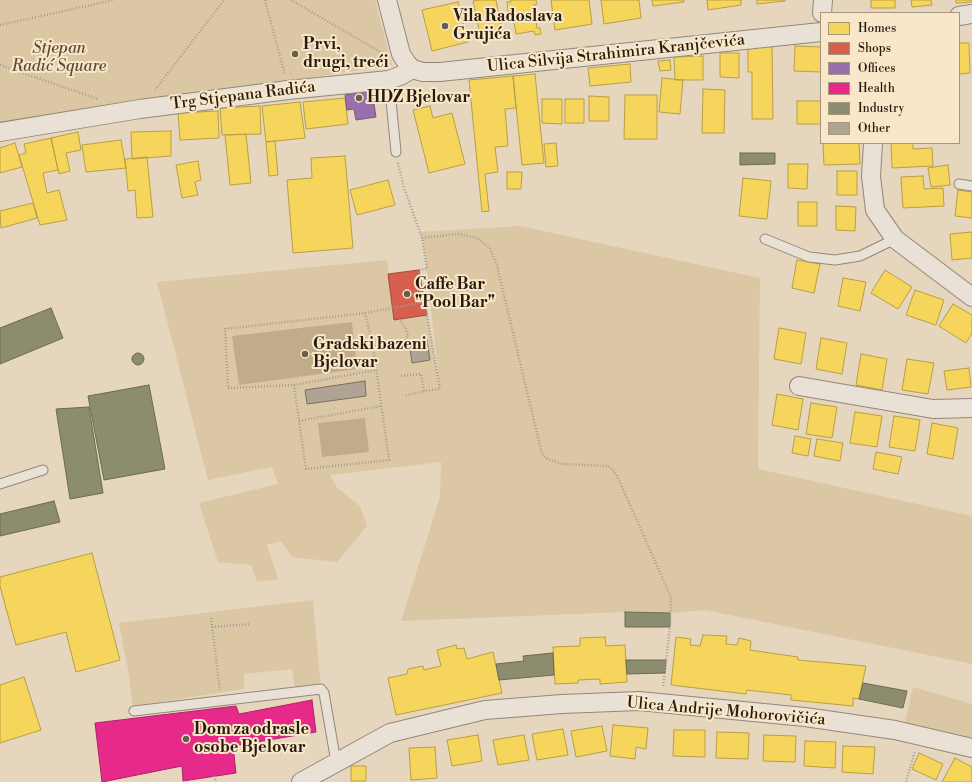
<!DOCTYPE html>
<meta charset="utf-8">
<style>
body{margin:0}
#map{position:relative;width:972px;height:782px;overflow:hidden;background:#e6d6bd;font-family:"Libre Bodoni",serif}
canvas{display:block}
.legend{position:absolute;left:820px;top:12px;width:140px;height:132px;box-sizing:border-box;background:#fae7c9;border:1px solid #a5967e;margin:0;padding:5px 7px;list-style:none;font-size:12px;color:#261c0e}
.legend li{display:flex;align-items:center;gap:8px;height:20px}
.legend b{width:20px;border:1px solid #a5967e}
</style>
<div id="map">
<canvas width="972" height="782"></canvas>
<ul class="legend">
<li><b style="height:11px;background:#f6d55c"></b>Homes</li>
<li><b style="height:11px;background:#d6604d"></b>Shops</li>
<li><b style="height:11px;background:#9970ab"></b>Offices</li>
<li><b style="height:11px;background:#e7298a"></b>Health</li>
<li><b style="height:11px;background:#8c8c6e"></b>Industry</li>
<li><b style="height:11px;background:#afa493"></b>Other</li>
</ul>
</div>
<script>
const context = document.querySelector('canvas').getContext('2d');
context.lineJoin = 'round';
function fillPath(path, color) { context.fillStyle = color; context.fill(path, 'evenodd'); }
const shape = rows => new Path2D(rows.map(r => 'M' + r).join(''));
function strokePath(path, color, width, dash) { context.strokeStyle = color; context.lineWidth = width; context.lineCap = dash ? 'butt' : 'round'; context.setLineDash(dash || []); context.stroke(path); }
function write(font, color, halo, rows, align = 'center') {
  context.font = font + ' "Libre Bodoni",serif'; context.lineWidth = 4; context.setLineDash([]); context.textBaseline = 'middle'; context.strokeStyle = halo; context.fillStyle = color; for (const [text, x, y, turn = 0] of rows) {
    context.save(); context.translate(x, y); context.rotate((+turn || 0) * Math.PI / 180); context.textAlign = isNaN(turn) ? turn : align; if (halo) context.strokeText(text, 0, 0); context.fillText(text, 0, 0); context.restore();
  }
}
fillPath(shape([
 [0,0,375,0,392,65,0,126],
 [520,226,760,278,758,469,972,516,972,664,705,610,670,613,625,612,401,621,440,497,441,462,330,475,337,488,360,506,367,526,337,562,292,557,281,541,267,545,278,579,257,582,251,565,218,562,199,503,278,484,272,467,208,480,157,282,387,260,394,319,427,315,439,380,425,255,422,238,420,232],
 [313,600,321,689,295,692,292,669,244,674,244,689,133,706,128,670,119,623],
 [913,687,972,704,972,748,903,731]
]), '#dcc7a5');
fillPath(shape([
 [352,322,357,369,239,385,232,336],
 [365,418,369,452,322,457,318,423]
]), '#c0ab8b');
const homes = shape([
 [479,0,496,0,503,35,481,39,473,1,479,0],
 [511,0,536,0,537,4,534,5,537,28,540,28,541,34,535,35,534,31,516,34,512,12,508,13,507,2,511,2,511,0],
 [551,0,589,0,592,24,555,30,551,0],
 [601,0,639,0,641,18,604,24,601,0],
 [652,0,684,0,684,2,653,6,652,0],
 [707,0,741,0,741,5,708,10,707,0],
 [757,0,785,0,785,1,757,4,757,0],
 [871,0,895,0,895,8,871,8,871,0],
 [911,0,931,0,932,5,912,7,911,0],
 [956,0,972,0,972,2,956,3,956,0],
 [458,2,468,42,432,51,422,10,458,2],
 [959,43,969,43,970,73,959,74,959,43],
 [748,45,772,45,773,119,752,119,752,72,748,72,748,45],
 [795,46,821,47,821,72,794,71,795,46],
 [720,53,739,53,739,78,720,77,720,53],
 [703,56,703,80,675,80,674,57,703,56],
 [670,60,671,70,660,71,658,61,670,60],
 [630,64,631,82,590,86,588,68,630,64],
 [535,74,544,163,522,165,513,76,535,74],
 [513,76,516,108,505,109,508,146,495,147,498,172,485,174,489,211,482,212,469,80,513,76],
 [662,78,683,80,680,114,659,112,662,78],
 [703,89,725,90,724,133,702,133,703,89],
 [625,95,657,95,657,139,624,139,625,95],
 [589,96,609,97,609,121,589,121,589,96],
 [345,98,348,124,306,129,303,102,345,98],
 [542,99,562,99,562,124,542,123,542,99],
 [565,99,584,99,584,123,565,123,565,99],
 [797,101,821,101,821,124,797,124,797,101],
 [300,102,305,138,266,142,262,106,300,102],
 [260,106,261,134,222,135,220,108,260,106],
 [430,106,433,118,452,113,465,164,429,173,413,110,430,106],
 [218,111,219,138,180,140,178,113,218,111],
 [171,131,171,156,132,159,131,132,171,131],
 [78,132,81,150,66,153,70,171,59,174,51,138,78,132],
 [246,134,251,183,230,185,225,135,246,134],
 [51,138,58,170,43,173,47,193,59,190,67,220,40,225,19,155,26,153,24,144,51,138],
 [121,140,126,168,86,172,82,145,121,140],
 [275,141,278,175,269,176,266,142,275,141],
 [15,143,22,167,0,173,0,148,15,143],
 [556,143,558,166,546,167,544,144,556,143],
 [823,143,859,143,860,164,824,165,823,143],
 [891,143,913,143,913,149,932,148,933,166,892,168,891,143],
 [345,156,353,248,293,253,287,180,312,178,311,158,345,156],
 [147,157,153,217,137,218,135,190,128,191,125,159,147,157],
 [198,161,201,180,195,182,198,195,182,198,176,165,198,161],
 [788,164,808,164,807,189,788,188,788,164],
 [948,165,950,185,931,187,928,168,948,165],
 [837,171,857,171,857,195,837,195,837,171],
 [507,172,522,172,521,189,507,189,507,172],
 [923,176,924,189,943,188,944,206,903,208,901,177,923,176],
 [743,178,771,181,767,219,739,216,743,178],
 [388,180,395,205,357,215,350,190,388,180],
 [958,190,972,192,972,218,955,216,958,190],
 [798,202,817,202,817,226,798,226,798,202],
 [33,203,37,218,1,228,0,211,33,203],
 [836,206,856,207,855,231,836,230,836,206],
 [972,232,972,258,952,260,950,234,972,232],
 [797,260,820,264,814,293,792,288,797,260],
 [885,270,912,287,898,309,871,293,885,270],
 [843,278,866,282,860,311,838,306,843,278],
 [915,290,944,300,936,325,906,315,915,290],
 [953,304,972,315,972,333,966,343,939,326,953,304],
 [779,328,806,333,801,364,774,359,779,328],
 [821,338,847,343,842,374,816,369,821,338],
 [861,354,887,359,882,390,856,385,861,354],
 [907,359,934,363,928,394,902,390,907,359],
 [969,368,971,387,947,390,944,371,969,368],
 [777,394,803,399,798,430,772,425,777,394],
 [811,403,837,407,832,438,806,434,811,403],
 [855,412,882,416,877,447,850,443,855,412],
 [894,416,920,420,915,451,889,447,894,416],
 [932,423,958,428,953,459,927,454,932,423],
 [795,436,811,439,808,456,792,453,795,436],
 [817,439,843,443,840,461,814,456,817,439],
 [876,452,902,457,898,474,873,469,876,452],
 [92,553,120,660,76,672,66,632,16,645,0,586,0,577,92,553],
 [703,635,727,636,726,644,737,645,739,638,751,641,750,650,798,657,798,660,866,666,859,699,853,698,853,706,791,700,791,695,747,690,746,694,671,685,676,637,691,639,690,645,700,646,703,635],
 [605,637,606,646,625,645,627,682,600,684,600,679,578,680,578,683,555,684,553,647,580,646,580,638,605,637],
 [456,645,457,649,464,648,467,659,493,652,502,693,396,715,388,678,407,674,408,669,423,666,424,670,441,666,437,650,456,645],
 [24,677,41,730,0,743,0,685,24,677],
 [613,725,648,728,646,749,636,747,635,759,610,756,613,725],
 [602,726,607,751,576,757,571,731,602,726],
 [563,729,568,755,537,760,532,734,563,729],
 [674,730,705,730,705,757,673,756,674,730],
 [717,732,749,733,748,759,716,758,717,732],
 [478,735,482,761,452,766,447,740,478,735],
 [524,735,529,760,498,765,493,740,524,735],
 [764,735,796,736,795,762,763,761,764,735],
 [805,741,836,742,835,768,804,766,805,741],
 [843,746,875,747,873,774,842,772,843,746],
 [435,747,437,778,411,780,409,748,435,747],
 [919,753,943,764,936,780,912,769,919,753],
 [955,758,972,767,972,782,942,782,955,758],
 [351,766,366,766,366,781,351,781,351,766]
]);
fillPath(homes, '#f6d55c');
strokePath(homes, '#b89e45', 1);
const shops = shape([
 [419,270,427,315,394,320,388,274,419,270]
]);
fillPath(shops, '#d6604d');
strokePath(shops, '#a14c3a', 1);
const offices = shape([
 [372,91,376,117,356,120,354,109,347,110,345,95,372,91]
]);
fillPath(offices, '#9970ab');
strokePath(offices, '#76577c', 1);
const health = shape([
 [312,700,316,732,233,746,236,773,183,781,182,766,102,782,95,723,236,706,239,714,312,700]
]);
fillPath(health, '#e7298a');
strokePath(health, '#ad2565', 1);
const industry = shape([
 [740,153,775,153,775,164,740,165,740,153],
 [51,308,63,338,0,364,0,328,51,308],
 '132 359a6 6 0 1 1 12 0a6 6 0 1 1-12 0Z',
 [149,385,165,469,104,480,88,396,149,385],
 [89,407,103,493,70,499,56,409,89,407],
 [54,501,60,522,0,536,0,514,54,501],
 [625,612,670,613,670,627,625,627,625,612],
 [553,653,554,675,499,680,496,664,524,661,523,656,553,653],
 [626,660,666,660,665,673,627,674,626,660],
 [863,683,907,691,903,708,859,699,863,683]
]);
fillPath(industry, '#8c8c6e');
strokePath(industry, '#6d6a51', 1);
const building = shape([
 [427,340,430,360,412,363,409,342,427,340],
 [365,381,366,396,307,404,305,390,365,381]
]);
fillPath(building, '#afa493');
strokePath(building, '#786f61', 1);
const service = shape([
 [389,80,396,152],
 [959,184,972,186],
 [765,239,809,257,835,260,860,256,895,239],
 [0,484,43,470],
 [134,711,321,689,324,693,336,762]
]);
const minor = shape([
 [387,0,401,54,406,62,412,69,423,72,440,72,821,32],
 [822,13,823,0],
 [959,16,972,14],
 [0,132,140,109,288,90,389,80,402,75,412,69],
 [873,143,871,176,875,210,895,239,972,297],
 [799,386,933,409,972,408],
 [301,782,390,733,485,710,562,704,639,701,805,717,895,730,972,748]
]);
strokePath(service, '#928879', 11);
strokePath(minor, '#928879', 20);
strokePath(shape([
 [265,0,285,75],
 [291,0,384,54],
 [0,25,114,0],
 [0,65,98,99],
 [155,90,224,0],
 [398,163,404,188,422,238,427,269,419,270,440,389,424,391,404,396],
 [422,238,458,234,477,238,490,248,497,266,542,454,548,459,562,464,608,466,613,470,617,476,671,597,670,627,663,687],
 [365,313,425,302],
 [373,346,365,313,225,329,228,388,294,385,306,469,389,460,373,346,381,348,403,343,408,336,406,329,399,319],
 [401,376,421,374,424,391],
 [294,385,376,370],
 [299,421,381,406],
 [211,618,220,690],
 [212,627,251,624],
 [214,776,216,782],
 [906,782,915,751]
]), '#a49d92', 2.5, [1, 2]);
strokePath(service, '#e9e1d5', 9);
strokePath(minor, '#e9e1d5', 18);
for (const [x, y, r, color] of [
 [445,26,4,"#695d4b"],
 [295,54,4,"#695d4b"],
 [359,98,4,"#695d4b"],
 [407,294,4,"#695d4b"],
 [305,354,4,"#695d4b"],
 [186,739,4,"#695d4b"]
]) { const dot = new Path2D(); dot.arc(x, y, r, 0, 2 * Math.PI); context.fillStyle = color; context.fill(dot); strokePath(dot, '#fae7c9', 1.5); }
write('bold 16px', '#261c0e', '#fae7c9', [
 ["Vila Radoslava",453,17],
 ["Grujića",453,35],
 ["Prvi,",303,45],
 ["drugi, treći",303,63],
 ["HDZ Bjelovar",367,98],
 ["Caffe Bar",415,285],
 ["\"Pool Bar\"",415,303],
 ["Gradski bazeni",313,345],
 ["Bjelovar",313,363],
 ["Dom za odrasle",194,730],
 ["osobe Bjelovar",194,748]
], 'left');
write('italic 16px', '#5a4b35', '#fae7c9', [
 ["Stjepan",59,49],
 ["Radić Square",59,67]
]);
write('16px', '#261c0e', '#fae7c9', [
 ["Ulica Silvija Strahimira Kranjčevića",616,54,-6],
 ["Trg Stjepana Radića",243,96,-7],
 ["Ulica Andrije Mohorovičića",726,712,5]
]);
</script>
